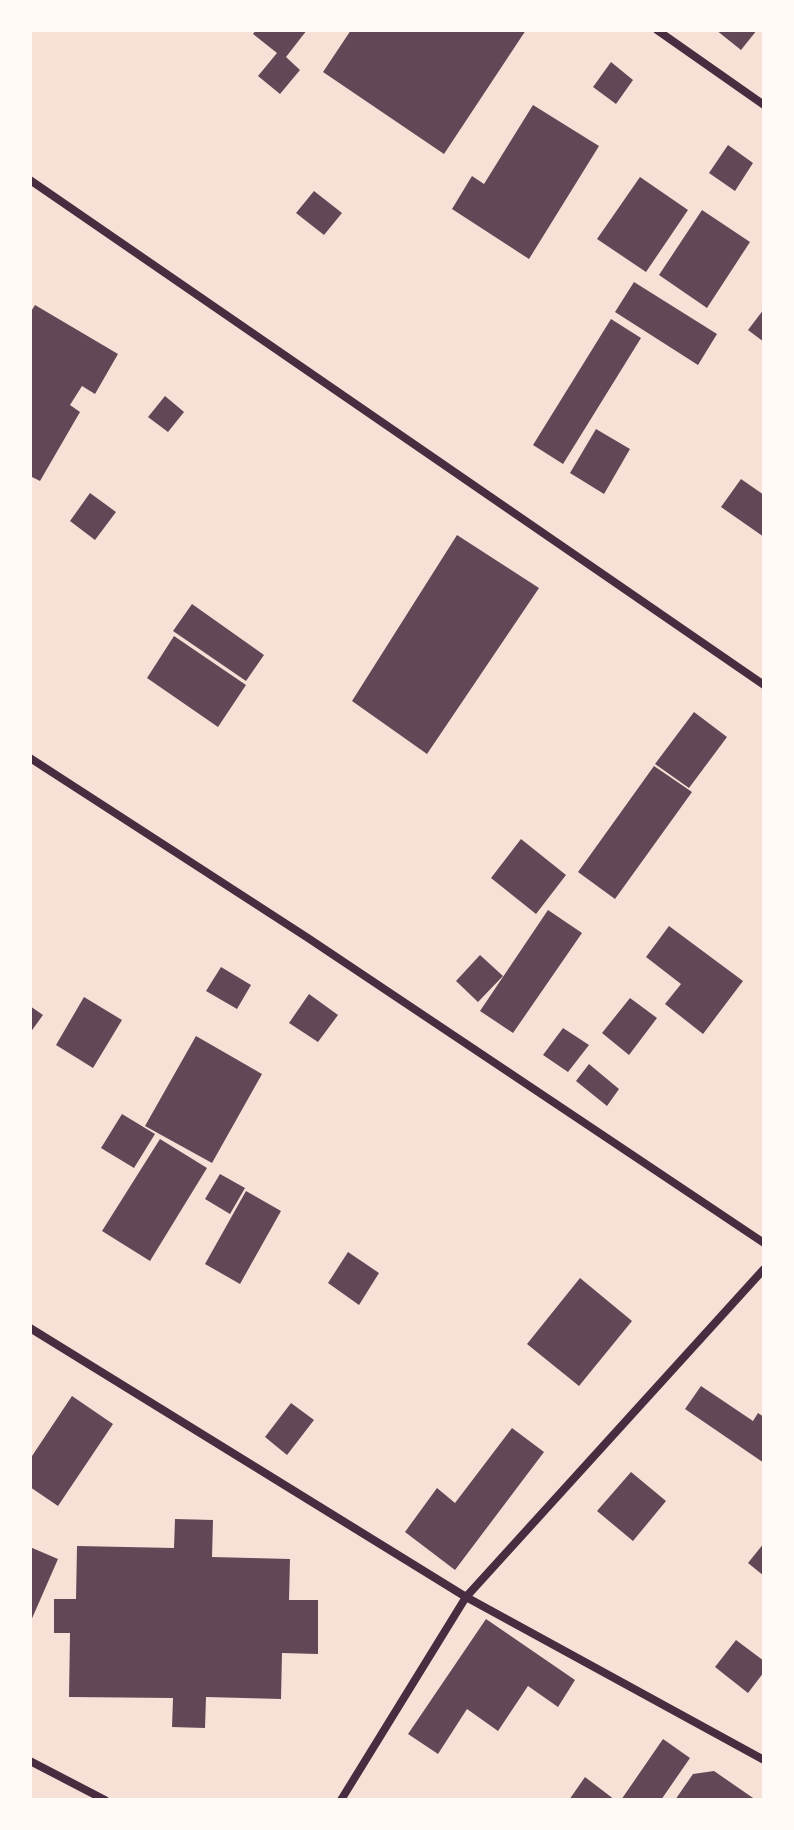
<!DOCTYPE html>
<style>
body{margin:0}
#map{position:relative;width:794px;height:1830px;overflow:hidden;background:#f7e1d7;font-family:Poppins,sans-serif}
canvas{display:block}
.frame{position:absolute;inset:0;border:32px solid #fffaf5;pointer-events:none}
</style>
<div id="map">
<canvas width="794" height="1830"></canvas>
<div class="frame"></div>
</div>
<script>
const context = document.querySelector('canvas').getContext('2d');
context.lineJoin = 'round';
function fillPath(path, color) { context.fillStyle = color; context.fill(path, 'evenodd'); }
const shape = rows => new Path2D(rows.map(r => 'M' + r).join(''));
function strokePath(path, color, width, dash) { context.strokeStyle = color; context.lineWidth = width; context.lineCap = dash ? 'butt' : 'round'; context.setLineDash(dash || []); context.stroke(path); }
fillPath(shape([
 [256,30,307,30,286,57,300,70,280,94,258,76,277,53,253,34],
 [351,30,526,30,444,154,323,72],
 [716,30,757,30,741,50],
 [611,62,633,80,616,104,593,87],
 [533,105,599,146,529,259,452,209,472,176,484,184],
 [728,145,753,163,735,191,709,173],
 [640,177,688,210,646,272,597,239],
 [314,191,342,213,324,235,296,213],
 [702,210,750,242,707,308,659,275],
 [634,282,717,334,698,365,615,312],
 [35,305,118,354,95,394,82,386,70,405,80,412,40,481,30,476,30,313],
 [764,309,764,342,748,330],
 [611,319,641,338,563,464,533,445],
 [165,396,184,412,168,432,148,417],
 [596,429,630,449,604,494,570,473],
 [741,479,764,495,764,537,721,507],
 [90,493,116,512,95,540,70,521],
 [457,535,539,588,427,754,352,701],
 [192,604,264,655,246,681,173,631],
 [174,636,246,685,218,727,147,678],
 [694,712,727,737,689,788,655,764],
 [654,766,692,792,615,899,578,872],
 [521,839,566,875,536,914,491,878],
 [548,910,582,933,513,1033,480,1011],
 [669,926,743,981,703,1034,665,1004,681,984,646,957],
 [480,955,503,976,478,1002,456,981],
 [221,967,251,985,237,1009,206,991],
 [309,994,338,1015,318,1042,289,1023],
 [84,997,122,1020,93,1068,56,1045],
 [630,998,657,1018,629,1055,602,1033],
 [30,1006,43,1015,30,1033],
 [563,1028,589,1045,568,1072,543,1055],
 [196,1036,262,1074,212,1163,145,1126],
 [589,1064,619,1089,607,1106,576,1081],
 [122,1114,155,1134,134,1168,101,1148],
 [160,1139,207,1168,150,1261,102,1231],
 [220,1174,245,1188,230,1214,205,1199],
 [246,1191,281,1211,240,1284,205,1264],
 [348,1252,379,1273,359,1305,328,1283],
 [580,1278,632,1321,579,1386,527,1344],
 [701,1386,753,1421,758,1413,764,1417,764,1463,685,1409],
 [72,1396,113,1424,58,1506,30,1487,30,1459],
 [291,1403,314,1420,287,1455,265,1437],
 [512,1428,544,1452,455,1570,405,1532,437,1488,455,1503],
 [631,1472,666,1501,633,1541,597,1511],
 [175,1519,213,1520,212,1557,290,1559,289,1600,318,1600,318,1654,282,1653,281,1699,206,1697,205,1728,172,1727,173,1698,69,1697,70,1633,54,1633,54,1599,76,1599,77,1546,174,1548],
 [764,1543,764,1576,748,1563],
 [30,1547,58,1559,30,1623],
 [486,1619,575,1680,558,1707,528,1686,498,1731,467,1709,438,1754,408,1734],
 [736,1640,764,1661,764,1672,748,1693,715,1667],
 [663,1739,690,1758,661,1800,621,1800],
 [714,1771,756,1800,675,1800,693,1774],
 [585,1777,615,1800,569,1800]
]), '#644757');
strokePath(shape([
 [657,30,764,105],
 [30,180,764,685],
 [30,758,308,938,764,1243],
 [30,1328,466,1597,764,1760],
 [30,1761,105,1800],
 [341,1800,466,1597,764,1269]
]), '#4a2c40', 8);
</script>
